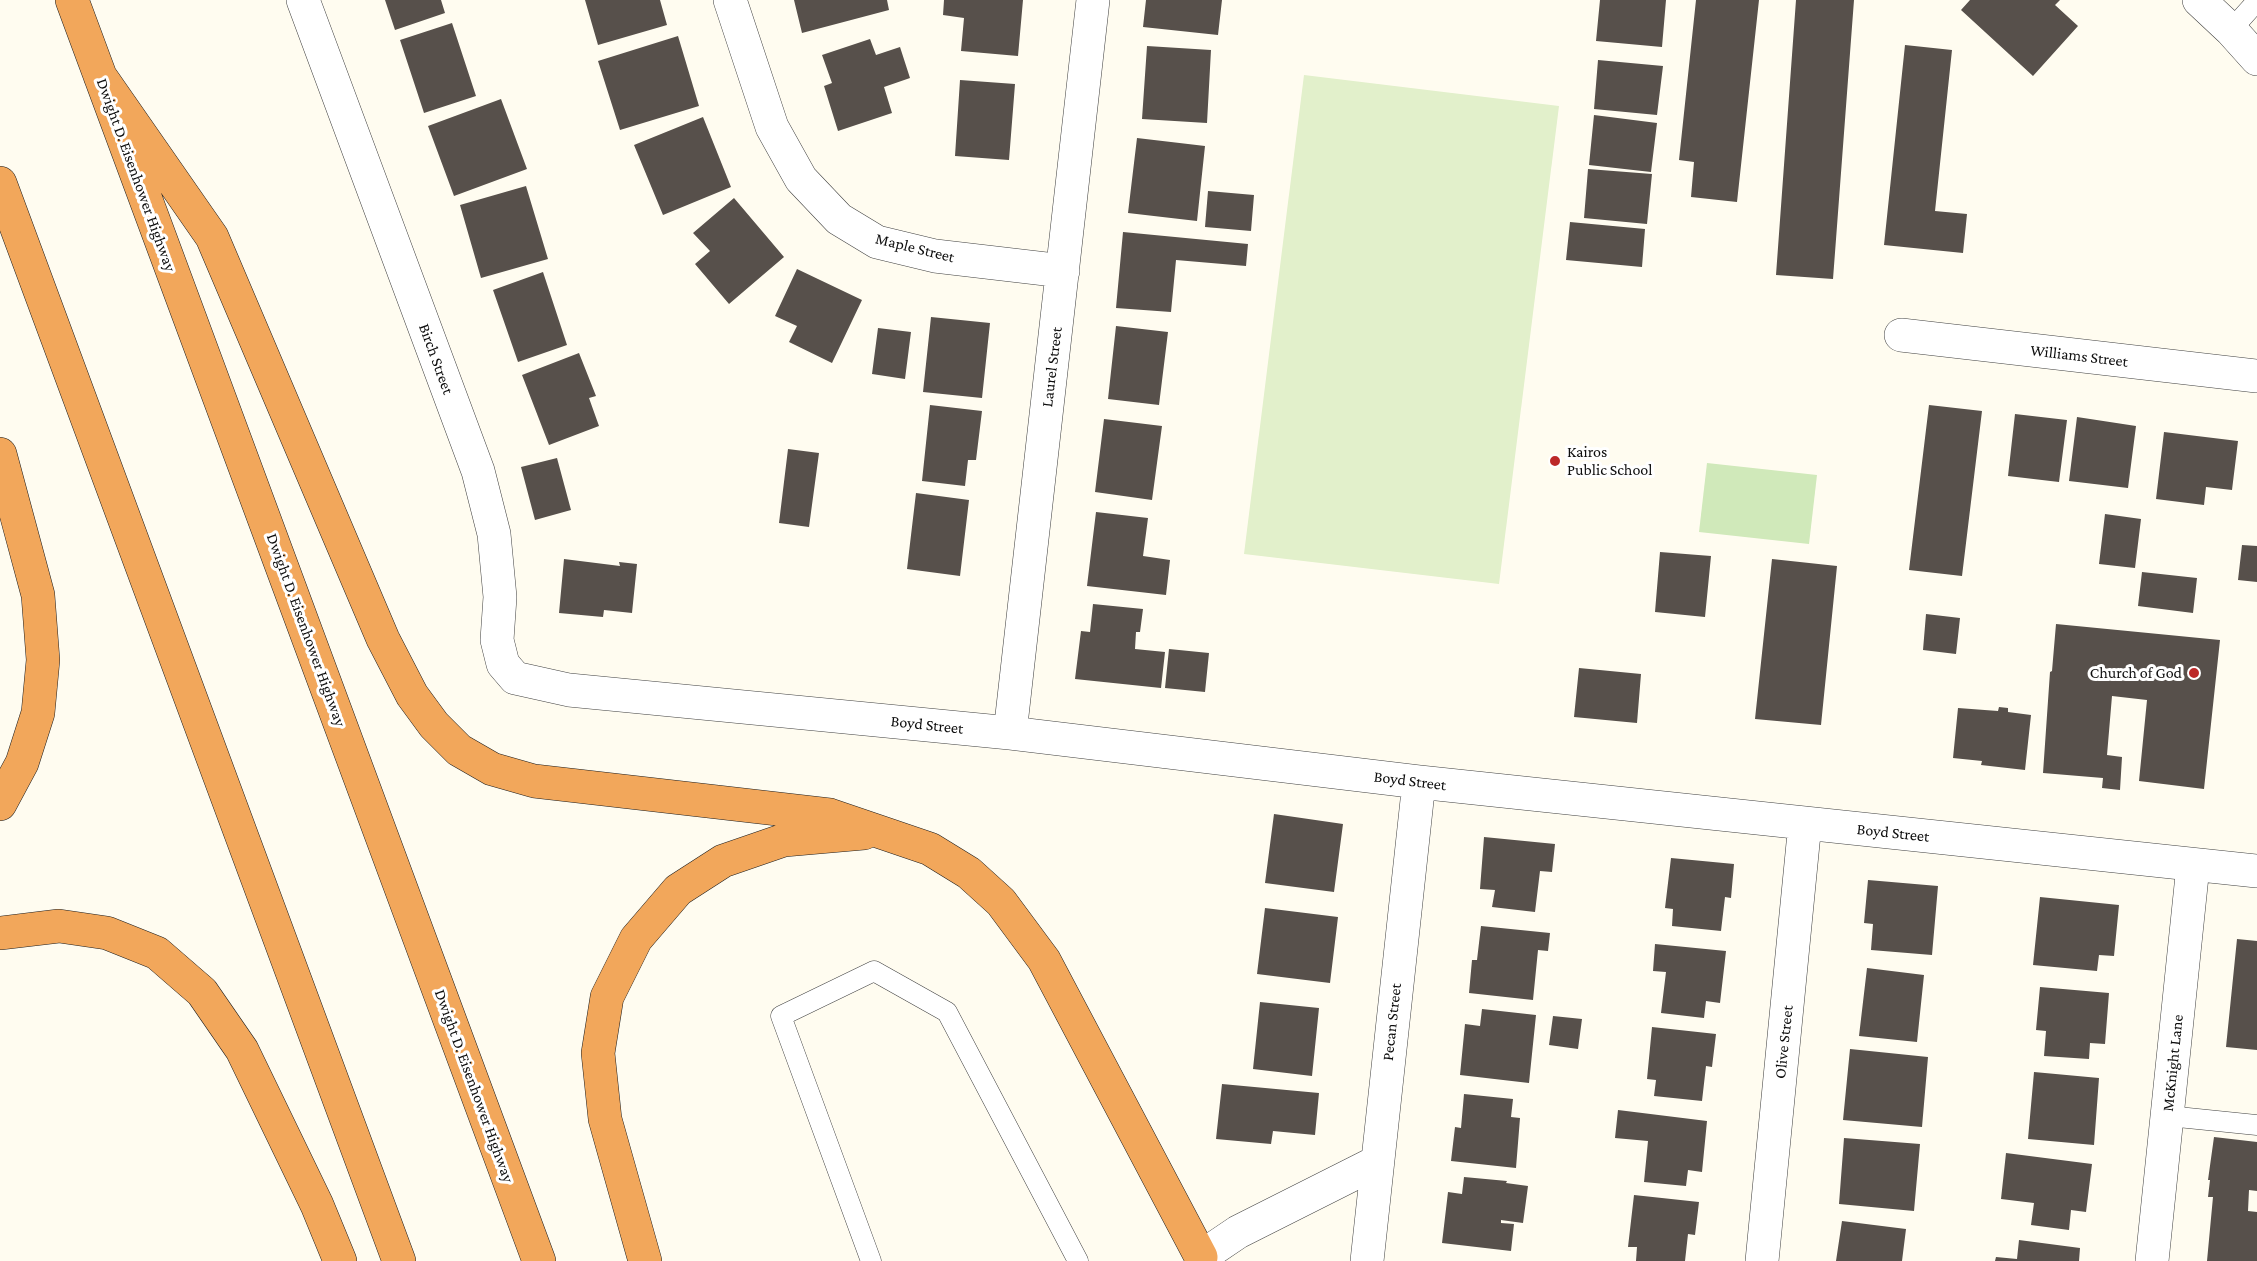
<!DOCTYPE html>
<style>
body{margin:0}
canvas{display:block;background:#fffcf0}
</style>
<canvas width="2257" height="1261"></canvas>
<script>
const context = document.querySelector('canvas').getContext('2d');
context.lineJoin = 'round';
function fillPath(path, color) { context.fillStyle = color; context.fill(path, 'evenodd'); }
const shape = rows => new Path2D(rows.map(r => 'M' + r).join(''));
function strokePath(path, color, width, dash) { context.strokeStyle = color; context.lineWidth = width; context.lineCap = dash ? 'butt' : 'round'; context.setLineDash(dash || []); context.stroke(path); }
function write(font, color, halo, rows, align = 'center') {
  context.font = font + ' "Crimson Pro",serif'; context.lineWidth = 6; context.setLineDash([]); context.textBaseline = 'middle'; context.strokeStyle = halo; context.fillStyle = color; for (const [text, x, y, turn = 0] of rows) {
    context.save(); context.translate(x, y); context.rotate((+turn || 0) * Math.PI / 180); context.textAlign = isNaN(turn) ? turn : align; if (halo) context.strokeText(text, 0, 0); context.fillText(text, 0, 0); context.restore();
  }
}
fillPath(shape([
 [1707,463,1817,475,1809,544,1699,532]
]), '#d0e9ba');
fillPath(shape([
 [1304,75,1559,106,1499,584,1244,554]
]), '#e2f0cb');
fillPath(shape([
 [385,0,441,0,445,13,395,30],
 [585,0,660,0,667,25,598,45],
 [794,0,887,0,889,10,802,33],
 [944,0,1023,0,1018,56,961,51,964,18,943,15],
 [1146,0,1222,0,1218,35,1143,27],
 [1600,0,1666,0,1662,47,1596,41],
 [1696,0,1759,0,1737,202,1691,197,1694,162,1679,160],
 [1796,0,1854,0,1833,279,1776,275],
 [1970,0,2060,0,2055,5,2078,26,2033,76,1961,10],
 [452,23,476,96,424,113,400,40],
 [678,36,699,106,620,130,598,61],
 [870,39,876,55,900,47,910,78,884,87,892,113,838,131,824,86,832,83,822,55],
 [1905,45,1952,50,1935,211,1967,214,1963,253,1884,245],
 [1147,46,1211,50,1207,123,1142,119],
 [1598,60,1663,66,1657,115,1594,109],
 [960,80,1015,84,1009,160,955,156],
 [501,99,527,169,454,196,428,126],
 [1594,115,1657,123,1651,172,1589,165],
 [703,117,731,187,663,215,634,145],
 [1137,138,1205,146,1197,221,1128,213],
 [1588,169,1652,174,1647,224,1584,218],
 [526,186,548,259,481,278,460,205],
 [1208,191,1254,195,1251,231,1205,227],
 [734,198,784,257,729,304,695,264,710,251,693,233],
 [1570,222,1645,229,1642,267,1566,260],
 [1123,232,1248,244,1246,266,1176,260,1171,312,1116,308],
 [797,269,862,300,832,363,789,342,797,326,775,316],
 [543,272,567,345,518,362,493,290],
 [931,317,990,323,982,398,923,392],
 [1116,326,1168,332,1159,405,1108,399],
 [878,328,911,332,905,379,872,374],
 [579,353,596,396,589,398,599,426,549,445,522,375],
 [930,405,982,411,976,460,968,460,965,486,922,481],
 [1929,405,1982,411,1962,576,1909,570],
 [2015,414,2067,420,2059,482,2008,476],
 [2077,417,2136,426,2128,488,2069,481],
 [1104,419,1162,426,1152,500,1095,492],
 [2164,432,2238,441,2232,490,2206,487,2204,505,2156,499],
 [788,449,819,453,809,527,779,523],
 [557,458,571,510,535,520,521,467],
 [916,493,969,500,960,576,907,569],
 [1096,512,1148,518,1143,556,1170,560,1166,595,1087,586],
 [2105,514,2141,519,2135,568,2099,564],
 [2242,545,2257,546,2257,582,2238,580],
 [1660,552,1711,556,1705,617,1655,612],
 [564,559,620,566,619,562,637,564,632,613,604,610,603,617,559,613],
 [1772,559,1837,566,1821,725,1755,719],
 [2142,572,2197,578,2193,613,2138,606],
 [1093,604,1143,609,1140,632,1136,632,1135,649,1165,652,1161,688,1075,679,1081,631,1090,632],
 [1926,614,1960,618,1956,654,1923,650],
 [2056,624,2220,640,2204,789,2139,781,2147,700,2112,696,2107,755,2122,757,2120,790,2102,788,2103,778,2043,773,2050,672,2052,671],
 [1169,649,1209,653,1205,692,1165,688],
 [1579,668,1641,674,1637,723,1574,717],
 [1999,707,2008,708,2008,712,2031,715,2025,770,1981,765,1982,761,1953,758,1958,708,1998,711],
 [1274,814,1343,824,1334,892,1265,883],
 [1484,837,1555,844,1552,872,1540,871,1535,912,1492,907,1495,890,1480,889],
 [1671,858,1734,864,1731,898,1725,897,1721,931,1672,926,1673,909,1665,908],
 [1868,880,1938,886,1932,955,1871,950,1873,924,1864,923],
 [2040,897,2119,905,2114,956,2099,955,2097,971,2033,965],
 [1265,908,1338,917,1330,983,1257,974],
 [1481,926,1550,933,1548,951,1538,950,1533,1000,1469,993,1472,960,1477,960],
 [2237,939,2257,941,2257,1050,2226,1047],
 [1655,944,1726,951,1720,1003,1706,1001,1704,1018,1661,1013,1666,972,1653,971],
 [1867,968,1924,975,1917,1042,1859,1036],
 [2040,987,2109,993,2105,1044,2090,1043,2089,1059,2044,1056,2046,1031,2036,1030],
 [1260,1002,1319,1008,1312,1076,1253,1069],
 [1482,1009,1536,1015,1529,1083,1460,1075,1465,1024,1480,1026],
 [1553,1016,1582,1019,1578,1049,1549,1045],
 [1652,1027,1716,1034,1712,1067,1706,1066,1702,1101,1654,1096,1656,1080,1647,1079],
 [1850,1049,1928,1057,1922,1127,1843,1120],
 [2034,1072,2099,1078,2094,1145,2028,1139],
 [1222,1084,1319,1093,1315,1135,1273,1131,1271,1144,1216,1139],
 [1464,1094,1513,1099,1511,1117,1520,1118,1516,1168,1451,1161,1455,1127,1461,1128],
 [1618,1110,1707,1121,1702,1172,1688,1170,1686,1186,1644,1182,1648,1141,1615,1138],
 [2214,1137,2257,1142,2257,1191,2249,1190,2248,1211,2257,1212,2257,1261,2207,1261,2213,1197,2208,1197,2210,1180,2208,1180],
 [1844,1138,1920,1144,1914,1211,1839,1204],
 [2006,1153,2092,1164,2086,1212,2071,1210,2069,1230,2031,1225,2034,1203,2001,1199],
 [1464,1177,1507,1181,1506,1183,1528,1186,1523,1223,1501,1220,1501,1223,1514,1224,1511,1251,1442,1243,1448,1192,1462,1194],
 [1634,1195,1699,1202,1695,1235,1688,1234,1685,1261,1636,1261,1637,1247,1628,1247],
 [1842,1221,1906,1229,1902,1261,1836,1261],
 [2019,1240,2080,1248,2079,1261,1995,1261,1996,1257,2017,1259]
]), '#57504b');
const service = shape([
 [2231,30,2257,1],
 [2168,1116,2257,1125],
 [871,1261,781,1016,874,971,947,1012,1078,1261]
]);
const minor = shape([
 [303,0,478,471,494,534,500,597,497,640,503,664,515,678,569,690,1010,733,1419,782,2257,871],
 [730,0,772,127,801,179,839,219,877,242,935,256,1063,271],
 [2199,0,2231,30,2257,59],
 [1901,335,2257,376],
 [1010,733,1093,0],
 [1201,1257,1238,1232,1377,1162],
 [1367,1261,1419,782],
 [1762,1261,1805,823],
 [2152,1261,2193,866]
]);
const motorway = shape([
 [72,0,539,1261],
 [100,76,212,237,383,639,412,695,434,725,459,750,492,769,534,781,830,815,930,849,969,873,1001,902,1044,960,1201,1257],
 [0,183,399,1261],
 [0,454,38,595,43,660,38,713,22,763,0,804],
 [0,933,59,926,107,933,157,953,202,992,242,1050,317,1205,340,1261],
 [645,1261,605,1119,598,1053,607,997,636,939,678,890,723,861,784,840,864,833]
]);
strokePath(service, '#414141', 21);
strokePath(minor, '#414141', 34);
strokePath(motorway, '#1f1f1f', 34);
strokePath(service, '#fff', 20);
strokePath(minor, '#fff', 33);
strokePath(motorway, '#f2a75b', 33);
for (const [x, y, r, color] of [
 [1555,461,6,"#bc2828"],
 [2194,673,6,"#bc2828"]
]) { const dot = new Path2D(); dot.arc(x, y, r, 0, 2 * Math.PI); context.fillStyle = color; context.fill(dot); strokePath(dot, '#fff', 2); }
write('16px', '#0e0e0e', '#fff', [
 ["Dwight D. Eisenhower Highway",136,175,70],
 ["Maple Street",915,248,14],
 ["Williams Street",2079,356,7],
 ["Birch Street",436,359,70],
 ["Laurel Street",1052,367,-83],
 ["Dwight D. Eisenhower Highway",306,630,70],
 ["Boyd Street",927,725,6],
 ["Boyd Street",1410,781,7],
 ["Boyd Street",1893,833,6],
 ["Pecan Street",1392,1022,-84],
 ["Olive Street",1784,1042,-84],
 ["McKnight Lane",2173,1063,-84],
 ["Dwight D. Eisenhower Highway",474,1086,70]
]);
write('16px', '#0e0e0e', '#fff', [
 ["Kairos",1567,452],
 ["Public School",1567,470],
 ["Church of God",2182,673,"right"]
], 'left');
</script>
